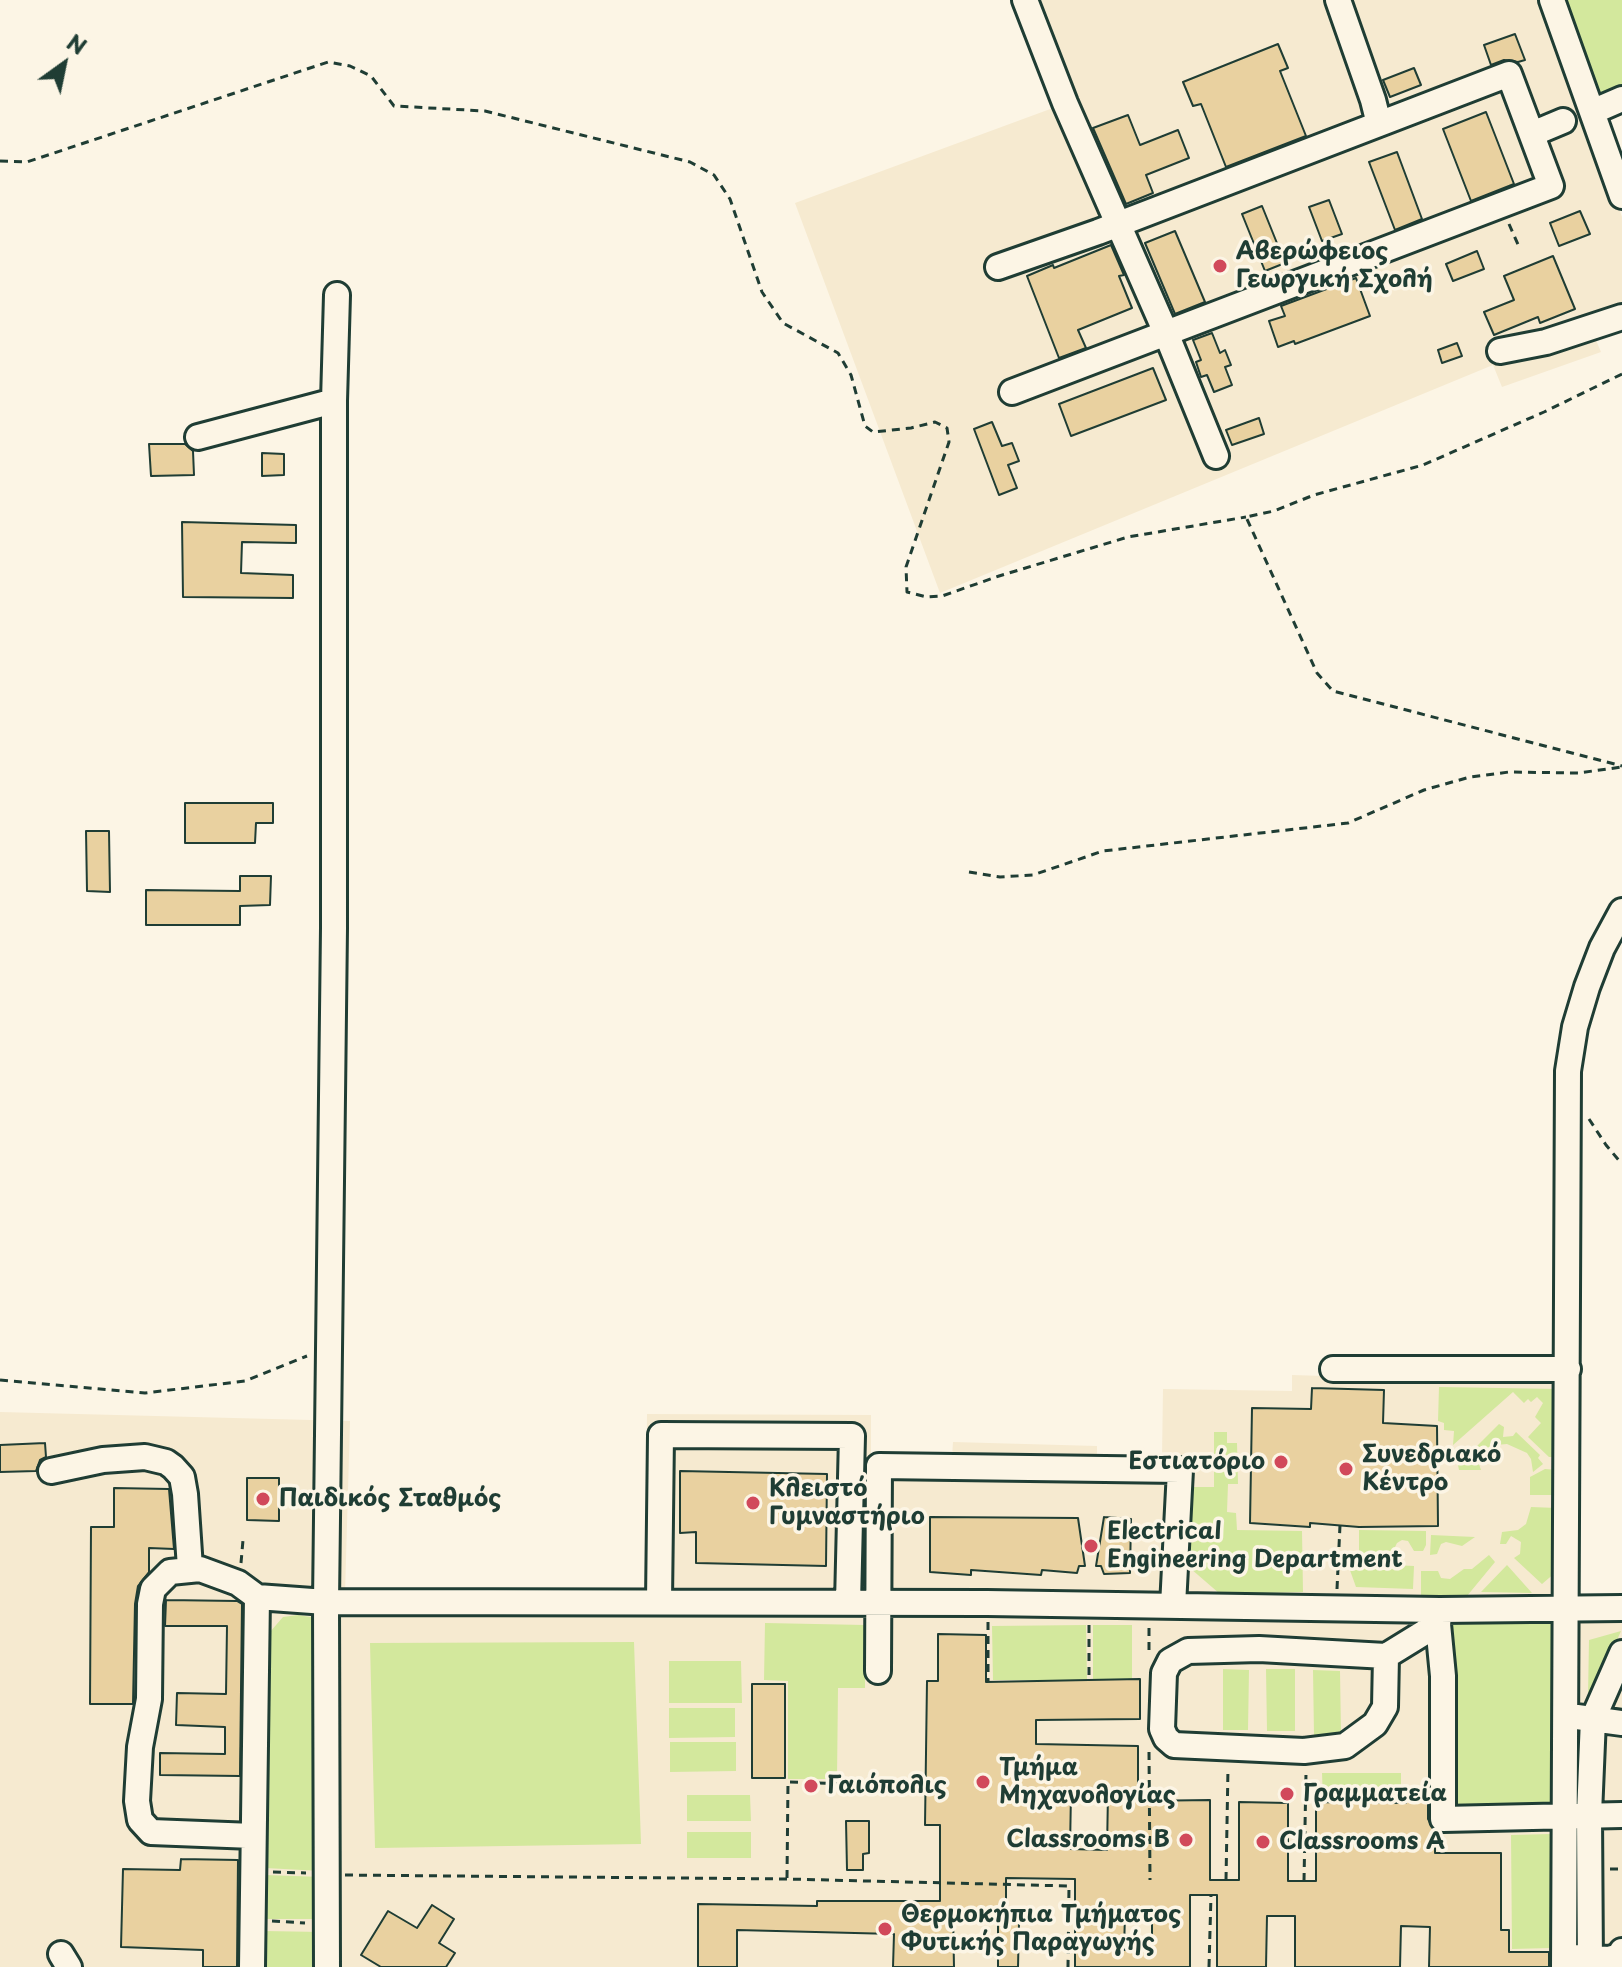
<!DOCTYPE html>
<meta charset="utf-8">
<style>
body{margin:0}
#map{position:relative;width:1622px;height:1967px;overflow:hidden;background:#fcf5e5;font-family:"Playpen Sans",sans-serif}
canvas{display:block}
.north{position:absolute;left:24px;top:24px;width:80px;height:80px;-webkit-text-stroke:6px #fcf5e5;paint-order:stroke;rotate:33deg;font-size:22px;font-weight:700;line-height:32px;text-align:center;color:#1f3d34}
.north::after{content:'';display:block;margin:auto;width:28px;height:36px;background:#1f3d34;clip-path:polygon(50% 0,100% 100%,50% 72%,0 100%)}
</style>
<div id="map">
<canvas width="1622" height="1967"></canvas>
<div class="north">N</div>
</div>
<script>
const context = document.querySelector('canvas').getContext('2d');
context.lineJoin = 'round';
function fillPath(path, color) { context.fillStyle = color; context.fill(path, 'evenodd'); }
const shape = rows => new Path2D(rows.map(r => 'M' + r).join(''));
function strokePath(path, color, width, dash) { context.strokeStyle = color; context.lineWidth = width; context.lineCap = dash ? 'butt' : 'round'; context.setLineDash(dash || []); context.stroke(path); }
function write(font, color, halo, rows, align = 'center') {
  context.font = font + ' "Playpen Sans",sans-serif'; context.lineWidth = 7; context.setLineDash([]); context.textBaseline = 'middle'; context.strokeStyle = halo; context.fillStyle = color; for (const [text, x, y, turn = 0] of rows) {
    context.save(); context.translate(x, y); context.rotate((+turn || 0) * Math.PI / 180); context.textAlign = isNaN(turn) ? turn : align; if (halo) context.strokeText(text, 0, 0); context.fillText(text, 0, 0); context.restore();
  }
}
fillPath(shape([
 [1033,0,1544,0,1622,217,1622,314,1590,326,1601,352,1502,387,1493,365,940,593,795,203,1072,101],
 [1324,1364,1582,1372,1578,1604,1622,1605,1622,1967,0,1967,0,1412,350,1421,345,1594,645,1597,647,1414,871,1415,871,1456,952,1457,953,1442,1097,1446,1097,1457,1162,1457,1163,1389,1292,1391,1292,1375,1324,1376]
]), '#f6ead0');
fillPath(shape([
 [1562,0,1622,0,1622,93,1601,102],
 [1439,1387,1559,1389,1558,1457,1549,1457,1528,1437,1541,1423,1535,1417,1543,1403,1537,1397,1531,1402,1528,1399,1524,1403,1513,1392,1453,1445,1454,1431,1444,1430,1444,1423,1438,1421],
 [1499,1424,1504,1427,1503,1437,1513,1436,1516,1432,1540,1455,1538,1458,1543,1464,1533,1472,1531,1459,1527,1453,1507,1444,1496,1445,1483,1454,1479,1464,1481,1470,1459,1470,1458,1465],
 [1214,1432,1227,1432,1227,1443,1237,1443,1238,1484,1228,1484,1227,1512,1236,1513,1237,1530,1302,1531,1303,1592,1220,1594,1183,1562,1185,1487,1214,1487],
 [1545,1469,1558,1470,1557,1495,1530,1495,1530,1477],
 [1531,1507,1557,1508,1556,1572,1542,1584,1514,1558,1520,1554,1521,1542,1511,1536,1506,1544,1500,1544,1502,1532,1518,1530,1526,1524],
 [1359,1530,1426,1531,1426,1545,1423,1551,1414,1551,1408,1541,1402,1540,1397,1543,1394,1549,1394,1565,1414,1566,1413,1589,1356,1587,1346,1559,1359,1559],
 [1431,1535,1475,1537,1462,1546,1446,1542,1441,1544,1437,1554,1430,1555],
 [1489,1555,1495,1562,1467,1596,1421,1596,1421,1571,1438,1571,1441,1578,1450,1579,1464,1569,1472,1569],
 [1507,1565,1532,1593,1481,1592],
 [298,1615,317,1618,321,1871,265,1868,268,1640,270,1632,283,1617],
 [1452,1622,1556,1622,1557,1811,1452,1811],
 [765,1623,865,1625,865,1688,838,1688,837,1779,788,1779,788,1681,764,1680],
 [1086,1625,1087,1680,993,1680,992,1626],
 [1093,1625,1132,1625,1132,1680,1093,1680],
 [1621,1631,1595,1691,1588,1696,1589,1640],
 [634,1642,641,1844,375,1848,370,1643],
 [669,1661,741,1661,742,1703,669,1703],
 [1223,1669,1249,1670,1248,1730,1223,1730],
 [1266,1669,1295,1669,1295,1731,1267,1731],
 [1313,1670,1340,1671,1341,1735,1314,1735],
 [669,1708,735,1708,735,1737,669,1738],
 [670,1742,736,1742,736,1771,670,1772],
 [1322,1773,1401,1773,1401,1800,1323,1800],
 [687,1795,750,1795,751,1821,687,1821],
 [687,1832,751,1832,751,1858,687,1858],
 [1551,1834,1552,1948,1512,1949,1511,1835],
 [265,1875,322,1877,321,1919,265,1919],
 [264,1931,322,1932,321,1967,264,1967]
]), '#d3e89d');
const building = shape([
 [1515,34,1525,60,1518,62,1504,60,1491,65,1484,45,1515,34],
 [1278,44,1288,68,1280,71,1306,136,1226,167,1201,104,1193,106,1183,82,1278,44],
 [1414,68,1421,85,1390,97,1383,80,1414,68],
 [1486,112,1514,184,1471,201,1443,129,1486,112],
 [1128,115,1140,145,1178,130,1189,158,1146,175,1153,193,1126,204,1093,128,1128,115],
 [1397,152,1422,219,1395,230,1369,162,1397,152],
 [1329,200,1342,234,1322,241,1309,207,1329,200],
 [1262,206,1285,263,1265,271,1242,214,1262,206],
 [1580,211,1590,234,1559,246,1550,223,1580,211],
 [1175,231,1205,302,1175,314,1145,243,1175,231],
 [1111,245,1124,275,1119,276,1132,308,1078,330,1086,348,1059,358,1027,276,1053,265,1054,268,1111,245],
 [1477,251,1484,269,1453,281,1446,264,1477,251],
 [1553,256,1575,309,1540,323,1538,317,1494,335,1484,312,1514,300,1504,276,1553,256],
 [1356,278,1370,316,1295,344,1294,341,1278,347,1269,321,1285,316,1281,306,1356,278],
 [1212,333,1220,353,1225,350,1231,365,1225,367,1232,385,1214,392,1207,375,1201,377,1196,362,1201,360,1193,340,1212,333],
 [1457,343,1462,356,1442,363,1438,350,1457,343],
 [1153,368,1166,400,1071,436,1059,404,1153,368],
 [1259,418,1264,434,1232,445,1226,430,1259,418],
 [992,422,1002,446,1012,443,1019,461,1008,465,1017,488,999,495,974,429,992,422],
 [149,444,185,444,193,451,194,475,151,476,149,444],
 [262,453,284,454,284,475,262,476,262,453],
 [182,522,296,525,296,543,242,542,241,573,293,575,293,598,183,597,182,522],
 [185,803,273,803,273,823,256,823,255,843,185,843,185,803],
 [86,831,109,831,110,892,87,891,86,831],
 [240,876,271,876,270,905,240,906,240,925,146,925,146,890,240,891,240,876],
 [1312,1388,1384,1390,1383,1423,1437,1426,1438,1526,1359,1527,1310,1523,1310,1527,1250,1523,1252,1408,1311,1409,1312,1388],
 [45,1443,46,1457,40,1460,36,1471,0,1472,0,1445,45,1443],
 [680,1471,827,1474,826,1566,696,1563,696,1532,680,1533,680,1471],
 [247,1478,279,1478,279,1521,247,1520,247,1478],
 [114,1488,169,1489,174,1549,149,1548,149,1572,138,1586,135,1604,133,1704,90,1704,91,1527,114,1527,114,1488],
 [930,1517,1078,1518,1085,1566,1079,1566,1077,1573,1042,1570,1041,1575,971,1570,971,1575,930,1572,930,1517],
 [1104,1517,1131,1519,1130,1573,1104,1574,1101,1566,1096,1566,1104,1517],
 [166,1600,237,1601,242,1604,240,1776,160,1775,160,1753,225,1754,225,1727,176,1725,177,1693,226,1694,227,1626,165,1626,166,1600],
 [938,1634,986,1635,986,1682,1140,1679,1140,1719,1036,1720,1036,1744,1138,1746,1138,1801,1210,1800,1210,1880,1239,1880,1239,1802,1288,1803,1288,1881,1316,1881,1316,1802,1406,1803,1405,1795,1428,1795,1428,1819,1435,1831,1435,1853,1501,1853,1501,1930,1509,1930,1509,1952,1549,1952,1549,1967,1429,1967,1430,1927,1401,1926,1400,1967,1295,1967,1295,1916,1267,1916,1266,1967,1217,1967,1217,1895,1190,1895,1190,1967,1075,1967,1075,1879,1006,1878,1006,1915,953,1914,954,1967,893,1967,894,1934,737,1930,737,1967,698,1967,698,1904,817,1906,817,1901,940,1901,940,1825,925,1825,927,1681,938,1681,938,1634],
 [1071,1792,1108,1793,1107,1850,1070,1849,1071,1792],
 [1125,1914,1152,1914,1152,1951,1124,1950,1125,1914],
 [752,1684,785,1684,785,1778,752,1778,752,1684],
 [846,1821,869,1821,869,1853,863,1854,863,1870,847,1870,846,1821],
 [181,1859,238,1860,237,1967,203,1967,203,1950,121,1947,123,1869,180,1870,181,1859],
 [432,1905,454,1919,439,1943,455,1953,446,1967,381,1967,361,1955,388,1911,417,1928,432,1905],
 [998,1923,1019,1923,1018,1967,998,1967,998,1923]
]);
fillPath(building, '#e9d1a0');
strokePath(building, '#1f3d34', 2);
const minor = shape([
 [1025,0,1065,103,1166,333,1216,456],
 [1552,0,1592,112,1622,99],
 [1592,112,1622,196],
 [1532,134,1563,121],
 [998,267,1098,232,1379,124,1373,100,1338,0],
 [1500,351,1546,342,1622,317],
 [1012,392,1551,186,1509,74,1379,124],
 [198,437,334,401],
 [1333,1369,1568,1369],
 [51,1471,103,1460,145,1457,166,1462,173,1467,182,1477,185,1494,190,1568],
 [659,1601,661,1435,852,1436,848,1603],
 [1438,1624,1443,1676,1443,1819,1622,1815],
 [1386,1656,1385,1707,1375,1724,1345,1746,1304,1751,1174,1745,1166,1738,1162,1729,1164,1673,1170,1661,1188,1651,1259,1649,1386,1656,1438,1624,1440,1610],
 [878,1671,879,1466,1180,1470,1173,1606],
 [1577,1717,1622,1723],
 [253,1836,151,1832,140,1820,137,1801,140,1747,149,1699,150,1604,153,1589,170,1572,200,1569,238,1583,257,1597],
 [61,1954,69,1967],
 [1574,1957,1609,1959,1619,1956,1622,1951],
 [252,1967,257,1597,326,1602,334,928,334,401,337,295],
 [327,1967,326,1602,987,1603,1440,1610,1622,1608],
 [1564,1967,1568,1071,1575,1027,1587,987,1602,948,1622,911],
 [1590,1967,1589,1814,1593,1719,1622,1653]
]);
strokePath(minor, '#1f3d34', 30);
strokePath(shape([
 [0,161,27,162,328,62,350,66,371,76,394,106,485,111,690,162,714,175,730,199,762,292,783,323,838,353,851,375,865,426,873,432,911,428,935,422,947,428,949,442,906,567,907,592,927,597,942,596,999,576,1128,537,1246,517],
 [1509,224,1520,249],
 [1622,374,1544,412,1423,465,1314,495,1274,511,1246,517,1317,673,1333,691,1622,766],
 [969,872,1000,877,1033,875,1103,851,1348,823,1424,790,1470,777,1509,772,1578,773,1622,767],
 [1589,1119,1606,1145,1622,1164],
 [0,1380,145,1393,245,1381,307,1356],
 [241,1563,243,1540],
 [1337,1589,1340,1525],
 [988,1622,988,1682],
 [1089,1625,1089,1681],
 [1149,1628,1149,1656],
 [1149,1752,1150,1880],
 [1610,1869,1622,1869],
 [273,1872,306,1873],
 [345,1875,787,1879,1069,1886,1068,1967],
 [787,1878,788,1782,844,1784],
 [1226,1880,1228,1768],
 [1304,1881,1306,1773],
 [272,1921,305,1923],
 [1209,1967,1211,1895]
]), '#1f3d34', 3, [8, 6]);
strokePath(minor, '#fcf5e5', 24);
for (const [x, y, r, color] of [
 [1220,266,8,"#d1495b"],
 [1281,1462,8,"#d1495b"],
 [1346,1469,8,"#d1495b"],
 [263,1499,8,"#d1495b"],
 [753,1503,8,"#d1495b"],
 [1091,1546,8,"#d1495b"],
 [983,1782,8,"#d1495b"],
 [811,1786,8,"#d1495b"],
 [1287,1794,8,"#d1495b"],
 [1186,1840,8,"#d1495b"],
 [1263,1842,8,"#d1495b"],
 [885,1929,8,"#d1495b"]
]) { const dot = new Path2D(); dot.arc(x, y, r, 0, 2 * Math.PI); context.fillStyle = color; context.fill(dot); strokePath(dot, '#fcf5e5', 3); }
write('bold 24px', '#1f3d34', '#fcf5e5', [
 ["Αβερώφειος",1236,252],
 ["Γεωργική Σχολή",1236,280],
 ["Συνεδριακό",1362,1455],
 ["Κέντρο",1362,1483],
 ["Εστιατόριο",1265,1462,"right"],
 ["Κλειστό",769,1489],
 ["Γυμναστήριο",769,1517],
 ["Παιδικός Σταθμός",279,1499],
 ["Electrical",1107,1532],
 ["Engineering Department",1107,1560],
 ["Τμήμα",999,1768],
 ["Μηχανολογίας",999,1796],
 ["Γαιόπολις",827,1786],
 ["Γραμματεία",1303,1794],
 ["Classrooms B",1170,1840,"right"],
 ["Classrooms A",1279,1842],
 ["Θερμοκήπια Τμήματος",901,1915],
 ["Φυτικής Παραγωγής",901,1943]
], 'left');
</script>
